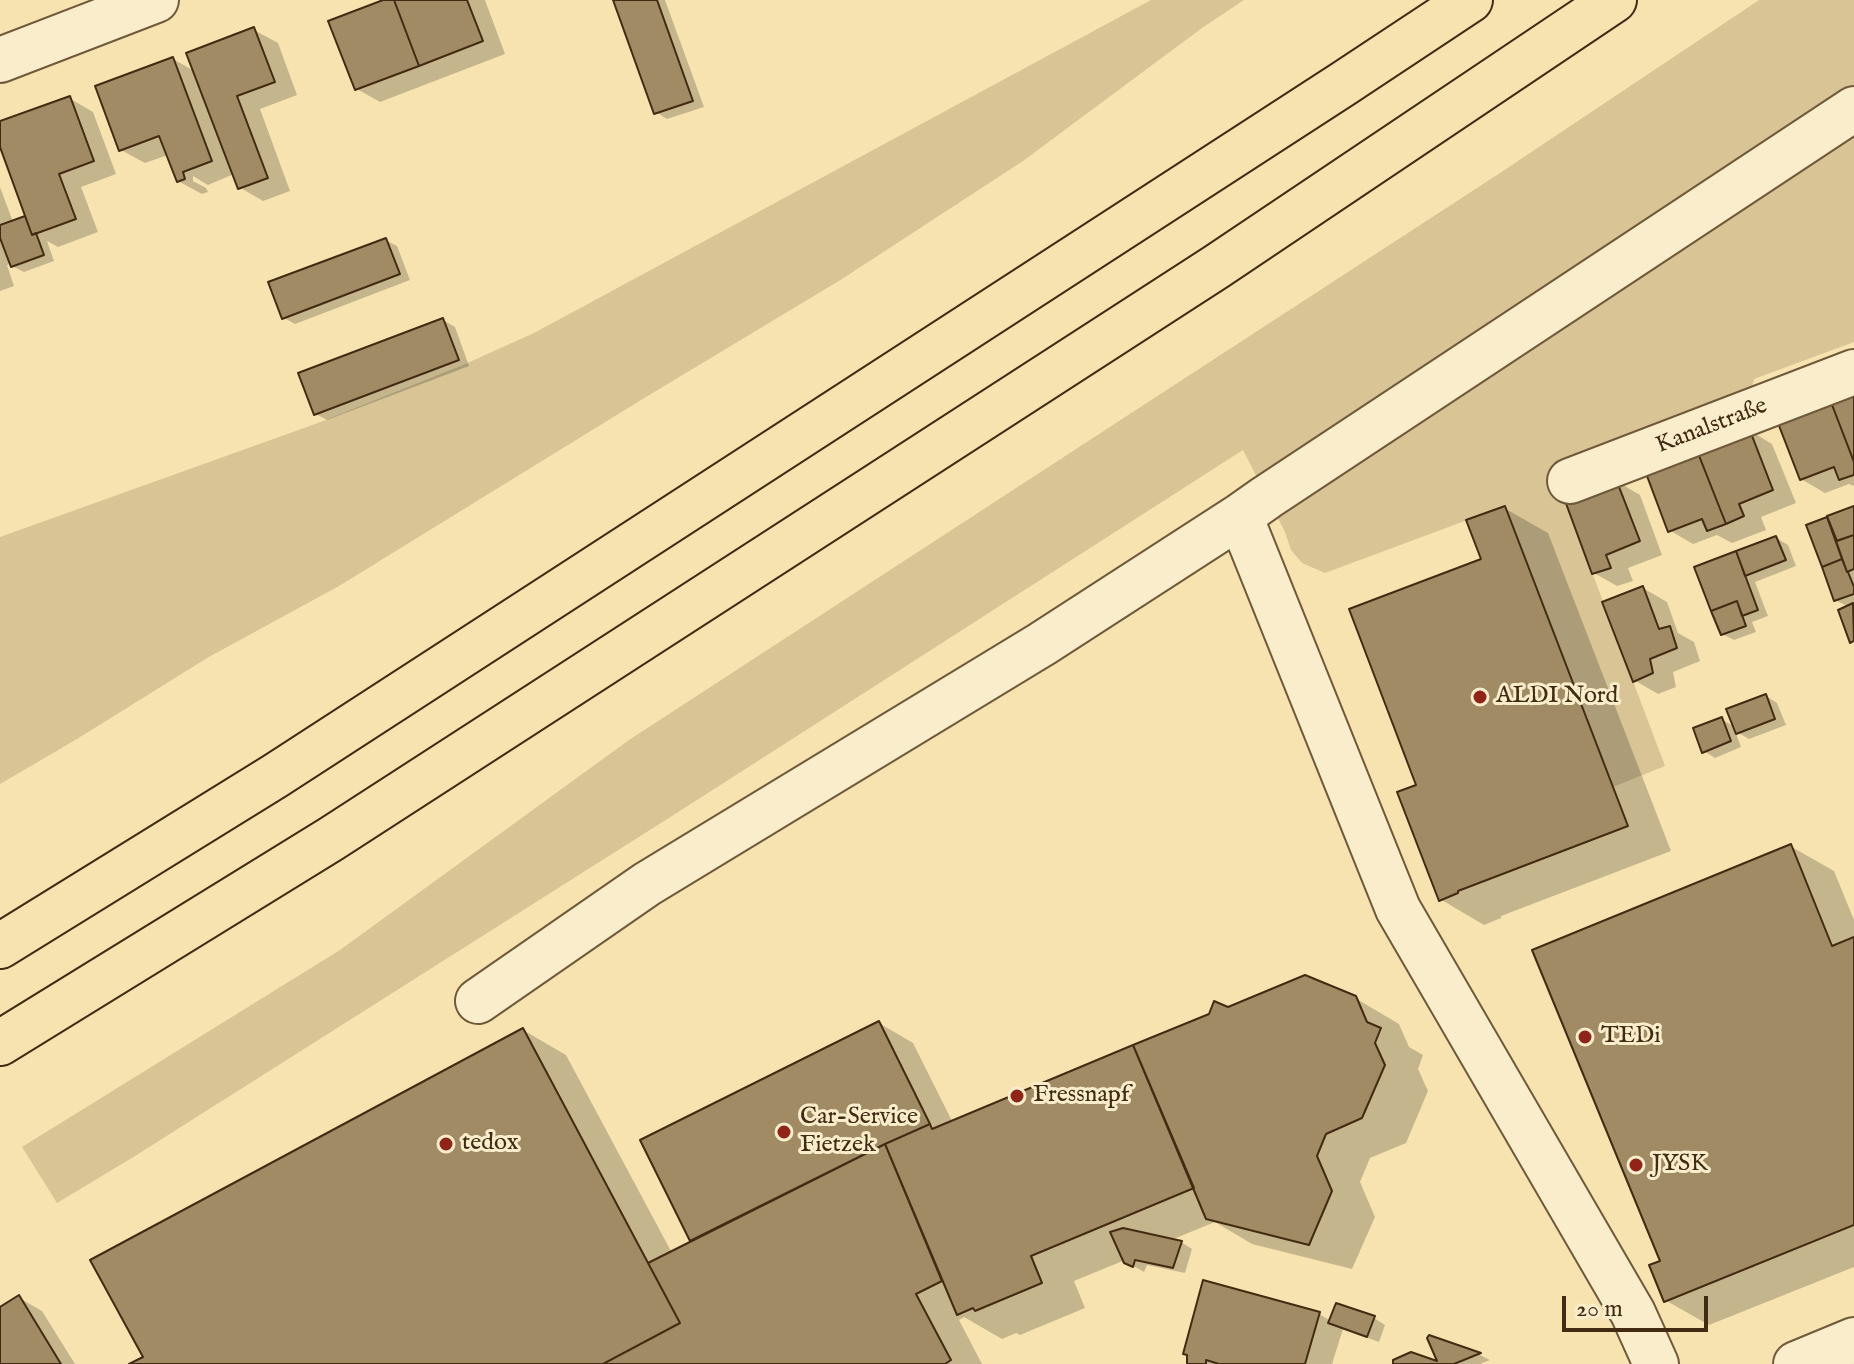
<!DOCTYPE html>
<meta charset="utf-8">
<style>
body{margin:0}
#map{position:relative;width:1854px;height:1364px;overflow:hidden;background:#f7e3b0;font-family:"IM FELL English",serif}
canvas{display:block}
.scale{position:absolute;left:1562px;top:1296px;width:146px;height:36px;box-sizing:border-box;border:4px solid #422b12;border-top:0;padding-left:10px;font-size:24px;line-height:28px;white-space:nowrap;color:#422b12;-webkit-text-stroke:6px #faedcc;paint-order:stroke}
</style>
<div id="map">
<canvas width="1854" height="1364"></canvas>
<div class="scale">20 m</div>
</div>
<script>
const context = document.querySelector('canvas').getContext('2d');
context.lineJoin = 'round';
function fillPath(path, color) { context.fillStyle = color; context.fill(path, 'evenodd'); }
const shape = rows => new Path2D(rows.map(r => 'M' + r).join(''));
function strokePath(path, color, width, dash) { context.strokeStyle = color; context.lineWidth = width; context.lineCap = dash ? 'butt' : 'round'; context.setLineDash(dash || []); context.stroke(path); }
function write(font, color, halo, rows, align = 'center') {
  context.font = font + ' "IM FELL English",serif'; context.lineWidth = 6; context.setLineDash([]); context.textBaseline = 'middle'; context.strokeStyle = halo; context.fillStyle = color; for (const [text, x, y, turn = 0] of rows) {
    context.save(); context.translate(x, y); context.rotate((+turn || 0) * Math.PI / 180); context.textAlign = isNaN(turn) ? turn : align; if (halo) context.strokeText(text, 0, 0); context.fillText(text, 0, 0); context.restore();
  }
}
fillPath(shape([
 [1151,0,1244,0,1202,28,1023,161,842,279,641,400,339,586,207,658,77,739,0,784,0,537,318,423,463,365,534,333],
 [1759,0,1854,0,1854,342,1754,379,1752,387,1680,415,1564,498,1665,766,1613,787,1505,506,1325,573,1302,563,1291,550,1285,532,1243,450,683,809,135,1156,57,1203,22,1147,340,950,629,740,1500,173]
]), '#d8c495');
fillPath(shape([
 [388,0,485,0,505,54,380,102,357,89],
 [615,0,665,0,704,107,667,119,656,112],
 [254,30,278,43,297,95,260,109,290,191,263,201,239,187,234,174,208,185,193,176,193,181,206,188,208,192,202,194,178,181,168,155,145,163,121,150,173,59,196,72],
 [69,98,93,112,116,174,81,187,98,232,58,247,47,241,54,261,24,272,12,266,11,263,7,265,14,286,0,291,0,187,13,222,28,217,0,141,0,123],
 [385,240,397,246,410,280,295,324,284,318],
 [443,320,455,327,469,366,327,420,316,414],
 [1854,390,1854,486,1849,484,1825,493,1801,479],
 [1749,430,1772,444,1796,503,1761,517,1766,530,1732,543,1717,535,1693,544,1669,530],
 [1616,481,1640,495,1662,555,1628,568,1633,581,1617,586,1594,573],
 [1504,508,1548,533,1671,851,1501,916,1501,918,1484,925,1440,899,1419,786],
 [1854,509,1854,604,1847,606,1835,600,1809,526],
 [1776,538,1788,545,1796,566,1755,582,1768,616,1752,622,1756,632,1734,640,1722,634,1697,568],
 [1643,588,1667,602,1678,633,1694,642,1700,661,1673,672,1676,687,1658,694,1634,680],
 [1766,696,1777,703,1786,725,1749,739,1735,731,1741,747,1715,758,1704,751,1721,719,1735,727],
 [1790,846,1834,871,1854,920,1854,1267,1709,1325,1665,1300,1662,1262],
 [1355,998,1399,1024,1409,1047,1423,1055,1418,1069,1428,1091,1406,1143,1370,1158,1360,1182,1375,1217,1352,1269,1252,1244,1215,1222,1171,1240,1181,1242,1192,1249,1185,1273,1147,1265,1144,1272,1126,1262,1125,1260,1074,1281,1085,1308,1020,1335,1016,1333,1002,1339,964,1317,959,1320,982,1364,134,1364,145,1358,523,1030,566,1055,672,1253,693,1242,642,1140,879,1023,913,1043,953,1123,1228,1009],
 [1205,1282,1319,1314,1331,1321,1374,1318,1385,1325,1379,1342,1343,1329,1332,1364,1189,1364],
 [19,1298,42,1311,75,1364,0,1364,0,1310],
 [1430,1338,1480,1355,1490,1360,1480,1364,1440,1364]
]), '#0003');
const building = shape([
 [383,0,394,0,419,66,355,90,328,21,383,0],
 [394,0,467,0,483,41,419,66,394,0],
 [613,0,657,0,693,101,654,114,613,0],
 [254,27,275,82,237,96,268,178,238,189,186,53,254,27],
 [173,57,212,161,183,172,185,179,177,182,159,136,119,151,95,86,173,57],
 [70,96,94,161,59,174,76,219,32,235,0,147,0,121,70,96],
 [25,216,32,235,36,233,44,255,11,267,0,238,0,225,25,216],
 [386,238,400,274,282,319,268,282,386,238],
 [443,318,459,360,314,415,298,373,443,318],
 [1854,388,1854,462,1829,397,1854,388],
 [1829,397,1854,462,1854,475,1839,480,1834,467,1800,480,1776,418,1829,397],
 [1749,428,1773,490,1739,504,1744,516,1726,524,1696,448,1749,428],
 [1696,448,1726,524,1707,531,1702,519,1668,532,1644,468,1696,448],
 [1616,479,1640,541,1606,555,1611,568,1592,574,1564,498,1616,479],
 [1505,506,1628,826,1458,891,1458,893,1439,901,1397,792,1416,785,1349,609,1481,559,1466,520,1505,506],
 [1854,506,1854,535,1837,541,1827,516,1854,506],
 [1827,517,1842,559,1822,567,1806,525,1827,517],
 [1854,535,1854,569,1847,572,1836,541,1854,535],
 [1776,536,1786,560,1745,576,1736,551,1776,536],
 [1736,551,1758,610,1742,616,1737,601,1711,611,1694,567,1736,551],
 [1842,559,1847,572,1848,572,1854,587,1854,594,1834,601,1822,567,1842,559],
 [1643,586,1659,629,1670,626,1677,648,1650,659,1653,673,1633,682,1602,602,1643,586],
 [1737,601,1746,626,1721,635,1711,611,1737,601],
 [1853,603,1854,641,1850,643,1838,610,1853,603],
 [1766,694,1775,719,1736,734,1726,709,1766,694],
 [1722,717,1731,741,1702,753,1693,728,1722,717],
 [1791,844,1832,946,1854,937,1854,1225,1664,1302,1649,1265,1660,1261,1532,950,1791,844],
 [1305,975,1356,996,1367,1022,1381,1028,1375,1043,1385,1065,1362,1118,1326,1134,1317,1156,1332,1191,1309,1245,1206,1219,1133,1045,1209,1014,1214,1001,1228,1007,1305,975],
 [879,1021,930,1124,885,1144,690,1241,640,1140,879,1021],
 [523,1028,680,1323,603,1364,129,1364,143,1357,90,1260,523,1028],
 [1133,1045,1194,1188,1031,1256,1042,1283,975,1311,973,1308,957,1315,885,1144,930,1124,932,1129,1133,1045],
 [885,1144,942,1281,916,1294,951,1360,945,1364,603,1364,680,1323,648,1263,885,1144],
 [1123,1228,1182,1241,1173,1268,1135,1260,1133,1267,1124,1263,1110,1232,1123,1228],
 [1203,1280,1320,1312,1305,1364,1219,1364,1206,1360,1206,1364,1187,1364,1187,1355,1183,1354,1203,1280],
 [19,1295,61,1364,0,1364,0,1307,19,1295],
 [1336,1303,1375,1316,1367,1337,1328,1323,1336,1303],
 [1429,1335,1481,1353,1454,1364,1393,1364,1393,1360,1411,1352,1437,1361,1427,1338,1429,1335]
]);
fillPath(building, '#a08b64');
strokePath(building, '#422b12', 2);
const minor = shape([
 [0,60,156,0],
 [1570,481,1854,372],
 [1240,516,1398,909,1633,1313,1656,1364],
 [478,1001,647,884,1042,644,1240,516,1267,497,1854,109],
 [1796,1364,1854,1340]
]);
const highway = shape([
 [0,946,275,776,1343,84,1470,0],
 [0,1043,331,839,1216,267,1614,0]
]);
strokePath(minor, '#6f593a', 48);
strokePath(highway, '#422b12', 48);
strokePath(minor, '#faedcc', 44);
strokePath(highway, '#f7e3b0', 44);
for (const [x, y, r, color] of [
 [1480,697,8,"#8f2418"],
 [1585,1037,8,"#8f2418"],
 [1017,1096,8,"#8f2418"],
 [784,1132,8,"#8f2418"],
 [446,1144,8,"#8f2418"],
 [1636,1165,8,"#8f2418"]
]) { const dot = new Path2D(); dot.arc(x, y, r, 0, 2 * Math.PI); context.fillStyle = color; context.fill(dot); strokePath(dot, '#faedcc', 3); }
write('24px', '#422b12', '#faedcc', [
 ["Kanalstraße",1712,427,-21]
]);
write('24px', '#422b12', '#faedcc', [
 ["ALDI Nord",1496,697],
 ["TEDi",1601,1037],
 ["Fressnapf",1033,1096],
 ["Car-Service",800,1118],
 ["Fietzek",800,1146],
 ["tedox",462,1144],
 ["JYSK",1652,1165]
], 'left');
</script>
